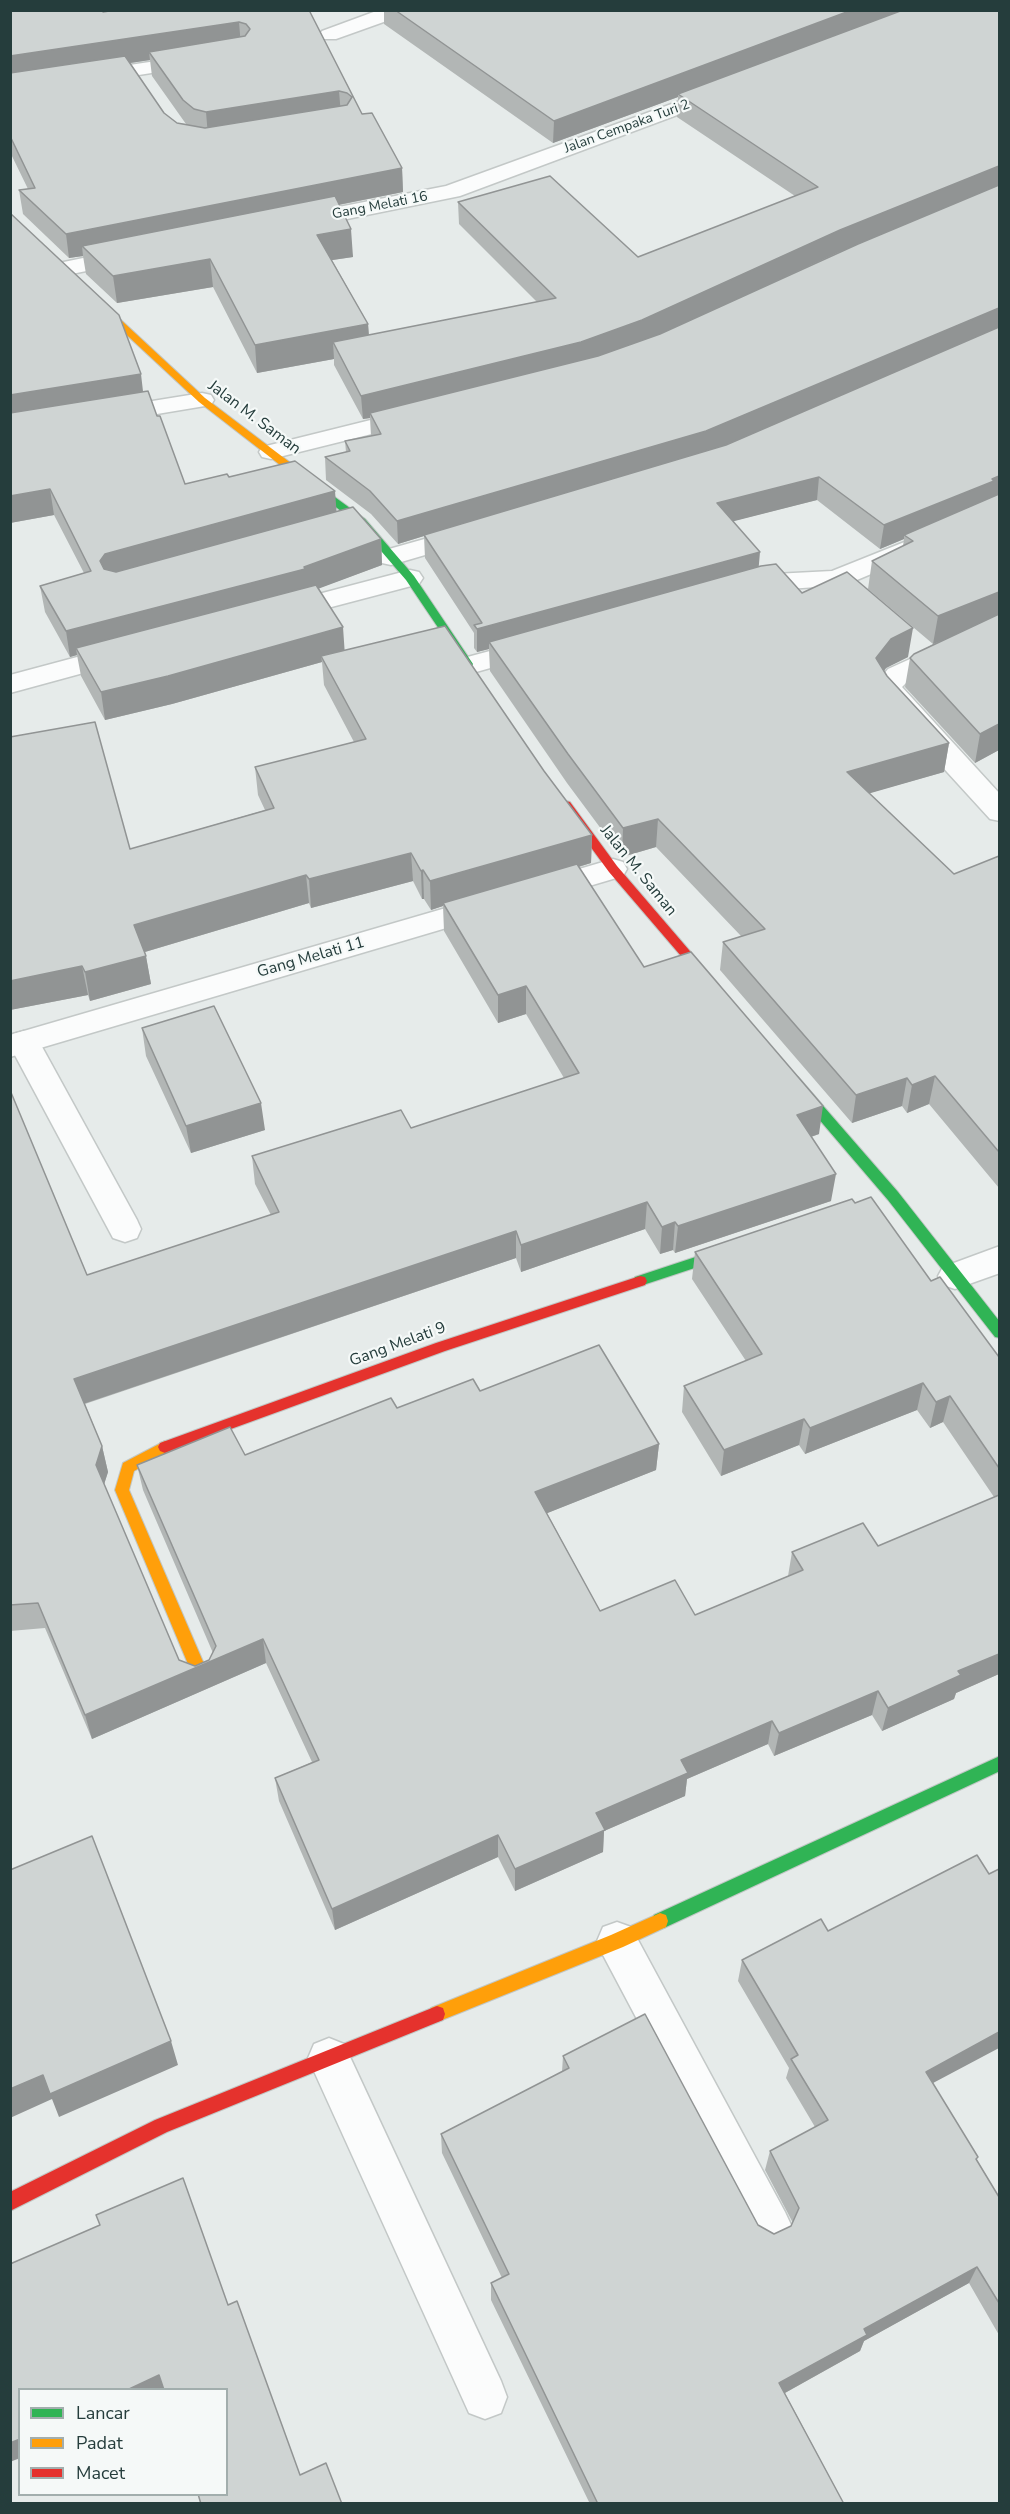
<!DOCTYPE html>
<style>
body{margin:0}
#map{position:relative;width:1010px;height:2514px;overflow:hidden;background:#e6ebea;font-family:"Nunito Sans",sans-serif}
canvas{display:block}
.frame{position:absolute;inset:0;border:12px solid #253d3c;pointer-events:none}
.legend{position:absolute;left:18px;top:2388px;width:210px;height:108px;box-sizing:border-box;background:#f5f9f8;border:2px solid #a2aead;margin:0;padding:8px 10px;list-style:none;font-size:18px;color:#253d3c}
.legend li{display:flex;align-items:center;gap:12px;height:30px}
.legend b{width:30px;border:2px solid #a2aead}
</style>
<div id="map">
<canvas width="1010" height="2514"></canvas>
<div class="frame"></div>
<ul class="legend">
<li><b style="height:8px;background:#30b455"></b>Lancar</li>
<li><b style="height:8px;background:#ff9f0a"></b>Padat</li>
<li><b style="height:8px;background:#e5322d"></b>Macet</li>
</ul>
</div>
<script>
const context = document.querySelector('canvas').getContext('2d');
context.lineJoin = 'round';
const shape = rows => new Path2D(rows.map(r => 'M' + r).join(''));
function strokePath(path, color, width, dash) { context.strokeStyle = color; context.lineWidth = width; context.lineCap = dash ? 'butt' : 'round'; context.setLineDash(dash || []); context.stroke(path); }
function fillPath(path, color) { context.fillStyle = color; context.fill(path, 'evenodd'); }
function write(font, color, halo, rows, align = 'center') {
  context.font = font + ' "Nunito Sans",sans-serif'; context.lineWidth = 4.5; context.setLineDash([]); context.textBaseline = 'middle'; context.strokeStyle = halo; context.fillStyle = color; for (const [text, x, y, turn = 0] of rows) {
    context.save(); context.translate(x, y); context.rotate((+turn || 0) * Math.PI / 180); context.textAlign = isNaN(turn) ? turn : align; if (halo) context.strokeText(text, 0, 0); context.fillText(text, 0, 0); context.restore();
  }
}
const lane = shape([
 [24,1031,35,1034,137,1220,141,1229,137,1238,125,1242,113,1238,10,1046,13,1034,24,1031]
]);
const street = shape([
 [379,10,409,10,406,14,336,39,322,39,319,35,322,31,379,10],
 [196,55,203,57,206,61,203,65,10,95,10,83,196,55],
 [721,86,728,88,731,92,728,96,460,196,298,229,290,227,287,222,290,217,298,215,446,186,721,86],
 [127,249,135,251,138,256,135,261,62,276,54,274,51,269,54,264,127,249],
 [202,393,211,395,214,400,211,405,109,422,100,420,97,415,100,410,109,408,202,393],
 [415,409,424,411,427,416,424,421,271,459,262,457,259,452,262,447,415,409],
 [467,527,476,530,480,535,476,540,391,565,382,563,378,557,382,551,467,527],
 [912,539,921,541,925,547,921,553,845,585,774,590,749,596,740,594,736,588,740,582,774,574,832,571,912,539],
 [410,570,419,572,423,578,419,584,282,620,273,618,269,612,273,606,410,570],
 [531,640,540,642,544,648,540,654,469,674,460,671,456,665,460,659,531,640],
 [122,645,131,648,135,654,131,660,10,693,10,675,122,645],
 [930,650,939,653,943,659,939,665,908,681,902,687,1000,794,1000,821,990,819,884,703,874,686,888,669,930,650],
 [613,859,623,862,627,869,623,876,542,900,532,897,527,890,532,883,613,859],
 [487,896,497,899,502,906,497,913,10,1057,10,1035,487,896],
 [1000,1246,1000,1273,955,1289,943,1285,938,1276,943,1267,1000,1246],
 [617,1922,631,1927,785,2212,792,2227,785,2242,770,2249,755,2242,603,1955,597,1941,603,1927,617,1922],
 [329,2038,344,2044,501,2381,507,2397,501,2413,485,2419,469,2413,308,2058,314,2044,329,2038]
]);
const fast = shape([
 [288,463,365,519,414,576,473,664,472,666,464,666,406,580,357,523,284,468,283,466,288,463],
 [793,1075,798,1077,898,1192,1000,1322,1000,1338,995,1337,888,1200,788,1083,787,1080,793,1075],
 [735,1244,740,1245,742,1249,740,1253,640,1286,635,1285,633,1281,635,1277,735,1244],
 [1000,1756,1000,1771,666,1927,660,1929,654,1927,652,1921,654,1915,1000,1756]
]);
const slow = shape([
 [88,295,94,295,205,398,292,464,292,468,284,468,199,402,88,299,88,295],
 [165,1441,170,1443,172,1447,170,1451,134,1471,129,1490,207,1671,204,1676,199,1678,194,1676,191,1671,115,1490,123,1463,165,1441],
 [660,1913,666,1915,668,1921,666,1927,623,1947,437,2022,431,2020,429,2014,431,2008,611,1935,660,1913]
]);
const jam = shape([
 [566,801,570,802,617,866,719,985,721,988,719,991,711,991,609,872,560,805,566,801],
 [640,1276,645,1277,647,1281,645,1285,445,1351,165,1453,160,1451,158,1447,160,1443,436,1343,640,1276],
 [437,2006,443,2008,445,2014,443,2020,167,2132,10,2211,10,2192,155,2120,437,2006]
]);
strokePath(lane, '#c3c8c7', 3);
strokePath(street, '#c3c8c7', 3);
strokePath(fast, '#c1c7c5', 2);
strokePath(slow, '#c1c7c5', 2);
strokePath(jam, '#c1c7c5', 2);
fillPath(lane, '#fbfcfc');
fillPath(street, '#fbfcfc');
fillPath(fast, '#30b455');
fillPath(slow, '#ff9f0a');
fillPath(jam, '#e5322d');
fillPath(shape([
 [10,10,103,12,309,10,362,114,402,168,403,192,339,205,353,257,332,260,368,324,369,335,537,302,459,224,458,202,638,257,795,196,677,117,678,97,553,143,384,24,384,10,999,10,999,750,975,763,905,687,910,658,933,644,868,589,872,561,903,546,904,539,880,549,817,500,733,521,759,567,908,657,886,668,884,671,887,676,949,743,944,772,869,793,954,874,999,856,999,1188,929,1104,907,1113,902,1106,852,1123,720,970,723,942,741,936,656,847,622,857,567,783,490,671,489,649,477,652,474,648,474,633,425,558,424,536,398,544,371,514,326,480,325,457,346,452,345,441,371,436,370,418,363,419,334,365,334,359,257,373,213,287,117,303,86,274,83,256,69,258,23,214,19,190,28,189,10,152],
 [150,60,152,76,186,124,177,123,164,113,130,63],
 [851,247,699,316,837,253],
 [10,213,143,392,157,416,185,484,229,477,336,511,381,539,382,565,319,588,344,650,544,771,592,835,591,863,579,867,644,967,819,1134,811,1137,831,1201,675,1253,673,1250,660,1254,645,1229,521,1272,516,1258,85,1404,102,1446,108,1472,104,1484,179,1660,195,1666,209,1660,213,1653,143,1490,137,1465,245,1455,397,1408,480,1391,659,1444,656,1470,547,1513,600,1611,695,1615,788,1576,792,1552,878,1546,994,1497,943,1422,930,1428,917,1410,805,1454,799,1445,721,1476,682,1412,684,1386,746,1361,692,1279,695,1252,855,1203,931,1281,999,1357,999,1674,956,1693,954,1699,882,1731,872,1715,774,1756,768,1744,687,1779,685,1796,604,1831,603,1852,515,1891,498,1857,335,1930,279,1801,275,1778,312,1762,266,1663,92,1739,45,1628,10,1631,10,1090,87,1275,271,1215,255,1184,252,1156,411,1128,564,1078,526,1014,498,1023,444,931,443,906,431,910,424,899,422,899,413,881,311,908,309,903,145,952,151,984,90,1001,88,995,10,1010,130,849,265,810,258,795,255,767,354,742,324,685,322,662,172,704,105,720,81,676,77,655,70,657,45,612,40,586,84,573,54,515,10,523],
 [142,1028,265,1130,191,1153,146,1056],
 [989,1874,933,2083,977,2160,999,2197,999,2335,969,2283,864,2341,860,2351,785,2393,844,2504,590,2504,491,2300,491,2283,502,2278,442,2153,441,2134,562,2072,563,2056,758,2225,774,2234,791,2226,793,2223,765,2170,770,2151,815,2127,786,2078,789,2068,738,1981,742,1960,828,1931]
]), '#b2b6b5');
fillPath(shape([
 [852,10,908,10,678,94,678,97,553,143,554,121],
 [239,22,241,46,149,52,150,60,10,81,10,56],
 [339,91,341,115,208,136,206,112],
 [999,166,999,187,837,253,641,343,580,365,370,413,370,418,363,419,361,396,840,230],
 [402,168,403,192,90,254,82,246,83,256,69,258,66,234],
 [351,229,353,257,319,262,317,235],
 [210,259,213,287,117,303,113,276],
 [999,308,999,330,704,454,424,535,424,536,398,544,397,521],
 [368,324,370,352,333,342,334,359,257,373,255,345],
 [141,374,144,400,10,422,10,395],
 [999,476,999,497,904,535,904,539,880,549,884,525],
 [819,477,817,500,715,526,717,503],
 [50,489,54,515,10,523,10,496],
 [335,491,337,517,109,580,100,561,105,554],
 [381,539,382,565,307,593,76,648,77,655,70,657,66,631,304,567],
 [760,552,758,575,489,642,489,649,477,652,477,629],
 [999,592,999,619,933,644,938,616],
 [343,627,345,656,321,656,322,662,172,704,105,720,101,692],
 [913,628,908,657,886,668,872,687,876,658,891,639],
 [999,724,999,750,975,763,980,734],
 [949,743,944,772,843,801,847,772],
 [658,819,656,847,622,857,623,828],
 [592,835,591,863,445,906,443,903,443,906,431,910,430,881],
 [411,853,413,881,311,908,309,879],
 [423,870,424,899,422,899,421,871],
 [306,875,309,903,138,954,134,925],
 [146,956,151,984,90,1001,85,972],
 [82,966,88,995,10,1010,10,981],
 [526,986,526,1014,498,1023,498,995],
 [935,1076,929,1104,907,1113,912,1085],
 [907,1078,902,1106,852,1123,856,1095],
 [261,1103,265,1130,191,1153,186,1126],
 [823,1106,819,1134,793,1143,797,1115],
 [836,1174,831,1201,675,1253,678,1226],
 [647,1202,645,1229,521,1272,521,1245],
 [675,1222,673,1250,660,1254,662,1227],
 [516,1231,516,1258,80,1405,74,1379],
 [923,1383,917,1410,805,1454,810,1428],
 [950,1396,943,1422,930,1428,936,1402],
 [804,1419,799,1445,721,1476,724,1450],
 [659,1444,656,1470,535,1518,535,1492],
 [102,1446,108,1472,102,1491,96,1465],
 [263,1639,266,1663,92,1739,85,1715],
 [999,1654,999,1674,956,1693,954,1699,882,1731,888,1708,958,1671],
 [878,1691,872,1715,774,1756,779,1733],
 [772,1721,768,1744,687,1779,685,1796,604,1831,603,1852,515,1891,515,1869,596,1813,681,1760],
 [498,1835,498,1857,335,1930,332,1909],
 [999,2032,999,2048,918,2091,926,2072],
 [171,2041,178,2065,59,2117,52,2099,10,2118,10,2089,43,2075],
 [977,2267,969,2283,864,2341,860,2351,774,2399,779,2383,864,2329],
 [159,2375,165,2390,127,2390],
 [20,2439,20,2458,10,2462,10,2443]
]), '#919494');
const building = shape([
 [10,10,102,10,103,12,116,10,309,10,362,114,372,113,402,168,66,234,19,190,35,188,10,136,10,73,125,56,164,113,177,123,205,128,347,105,352,97,347,93,339,91,206,112,194,109,183,100,149,52,245,36,250,29,246,24,239,22,10,56,10,10],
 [395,10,852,10,554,121,395,10],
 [903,10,999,10,999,166,840,230,642,320,581,342,361,396,333,342,556,298,458,202,550,176,638,257,818,187,678,94,903,10],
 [999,185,999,308,706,431,397,521,370,491,325,457,350,451,345,441,381,434,370,413,598,356,660,334,858,244,999,185],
 [335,196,351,229,317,235,368,324,255,345,210,259,113,276,82,246,335,196],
 [10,213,119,315,141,374,10,395,10,213],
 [999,327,999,476,992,479,994,481,884,525,819,477,717,503,760,552,477,629,474,625,482,623,424,535,726,445,999,327],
 [148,391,157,416,160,416,185,484,227,474,229,477,295,461,335,491,105,554,100,561,104,569,116,572,353,507,381,539,304,567,305,569,66,631,40,586,91,571,50,489,10,496,10,413,148,391],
 [999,494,999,592,938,616,872,561,913,541,904,535,999,494],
 [776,564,802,593,847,572,913,628,891,639,876,658,887,676,949,743,847,772,954,874,999,856,999,1152,935,1076,912,1085,907,1078,856,1095,723,942,765,929,658,819,623,828,568,754,489,642,761,566,776,564],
 [316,585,343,627,168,676,101,692,76,648,316,585],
 [999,614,999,724,980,734,910,658,914,654,999,614],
 [445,626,544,771,592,835,430,881,423,870,421,871,411,853,309,879,306,875,134,925,146,956,85,972,82,966,10,981,10,737,95,722,130,849,274,808,255,767,366,739,321,656,445,626],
 [577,864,644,967,691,952,823,1106,797,1115,836,1174,678,1226,675,1222,662,1227,647,1202,521,1245,516,1231,74,1379,102,1446,96,1465,179,1660,195,1666,209,1660,216,1646,137,1465,230,1427,245,1455,391,1398,397,1408,473,1379,480,1391,599,1345,659,1444,535,1492,600,1611,675,1580,695,1615,803,1570,792,1552,863,1523,878,1546,999,1495,999,1654,958,1671,961,1675,888,1708,878,1691,779,1733,772,1721,681,1760,688,1773,596,1813,605,1830,515,1869,498,1835,332,1909,275,1778,319,1760,263,1639,85,1715,38,1603,10,1605,10,1090,87,1275,279,1212,252,1156,401,1110,411,1128,579,1073,526,986,498,995,443,903,577,864],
 [214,1006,261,1103,186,1126,142,1028,214,1006],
 [871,1197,931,1281,940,1277,999,1357,999,1468,950,1396,936,1402,923,1383,810,1428,804,1419,724,1450,684,1386,762,1354,695,1252,852,1199,855,1203,871,1197],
 [92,1836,171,2041,50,2094,43,2075,10,2089,10,1870,92,1836],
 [977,1855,989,1874,999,1869,999,2032,926,2072,978,2157,976,2159,999,2197,999,2303,977,2267,864,2329,867,2335,779,2383,844,2504,598,2504,491,2283,509,2274,441,2134,569,2068,563,2056,645,2014,758,2225,774,2234,791,2226,799,2208,770,2151,828,2120,791,2059,798,2055,742,1960,821,1919,828,1931,977,1855],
 [183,2178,228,2305,237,2301,300,2475,326,2463,342,2504,201,2504,198,2494,226,2494,226,2390,164,2390,159,2375,127,2390,20,2390,20,2439,10,2443,10,2264,100,2225,96,2215,183,2178]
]);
fillPath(building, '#cfd4d3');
strokePath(building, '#919494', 1.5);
write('14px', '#253d3c', '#f5f9f8', [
 ["Jalan Cempaka Turi 2",627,127,-20],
 ["Gang Melati 16",380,206,-11]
]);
write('16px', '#253d3c', '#f5f9f8', [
 ["Jalan M. Saman",254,418,37],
 ["Jalan M. Saman",638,871,51],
 ["Gang Melati 11",311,958,-16],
 ["Gang Melati 9",398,1345,-20]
]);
</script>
